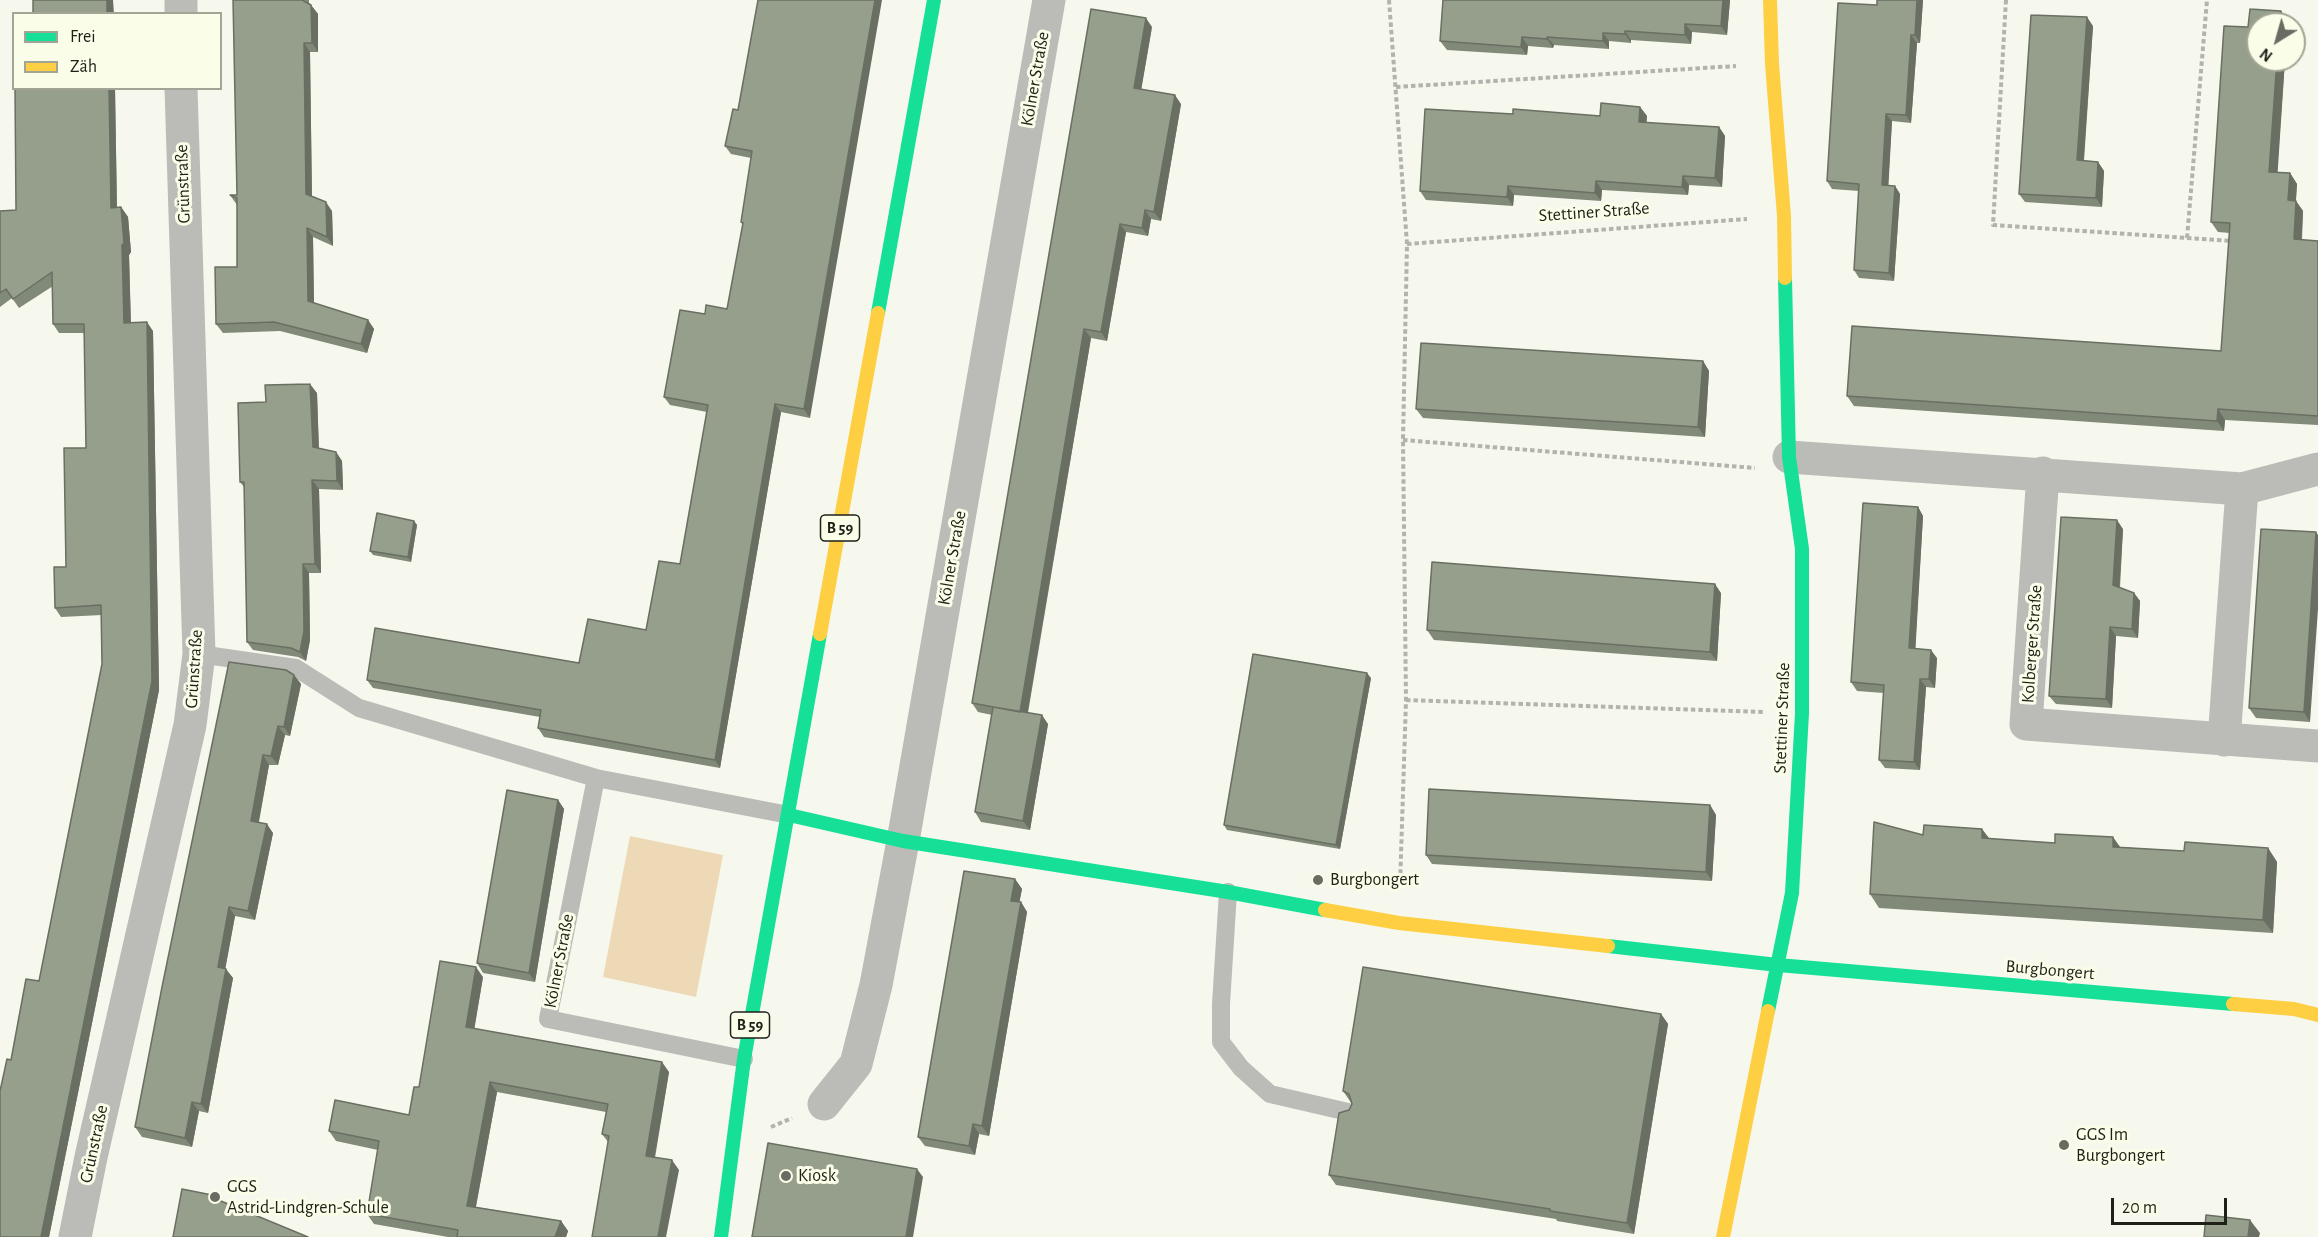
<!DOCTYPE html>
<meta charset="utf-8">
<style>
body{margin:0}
#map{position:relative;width:2318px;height:1237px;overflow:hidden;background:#f6f8ed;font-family:"Alegreya Sans",sans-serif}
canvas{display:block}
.legend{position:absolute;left:12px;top:12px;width:210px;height:78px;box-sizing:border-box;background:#fafde8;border:2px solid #a2a595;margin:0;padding:8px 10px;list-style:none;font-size:18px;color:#1f2018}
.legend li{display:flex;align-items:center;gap:12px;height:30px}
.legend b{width:30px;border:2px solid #a2a595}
.north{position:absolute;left:2246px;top:12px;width:60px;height:60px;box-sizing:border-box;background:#fafde8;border:2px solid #a2a595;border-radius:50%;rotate:217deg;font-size:16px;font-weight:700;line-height:24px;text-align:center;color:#1f2018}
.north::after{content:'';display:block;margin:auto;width:21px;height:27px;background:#6a6c63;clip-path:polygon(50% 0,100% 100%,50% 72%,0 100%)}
.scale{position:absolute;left:2111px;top:1198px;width:116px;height:27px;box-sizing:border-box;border:3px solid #1f2018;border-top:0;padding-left:8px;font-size:18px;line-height:21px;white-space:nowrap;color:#1f2018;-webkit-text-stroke:4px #fafde8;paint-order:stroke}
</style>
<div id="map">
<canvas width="2318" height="1237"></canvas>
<ul class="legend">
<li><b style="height:8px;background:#16e098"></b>Frei</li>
<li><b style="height:8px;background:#ffcf43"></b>Zäh</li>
</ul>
<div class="north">N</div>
<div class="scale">20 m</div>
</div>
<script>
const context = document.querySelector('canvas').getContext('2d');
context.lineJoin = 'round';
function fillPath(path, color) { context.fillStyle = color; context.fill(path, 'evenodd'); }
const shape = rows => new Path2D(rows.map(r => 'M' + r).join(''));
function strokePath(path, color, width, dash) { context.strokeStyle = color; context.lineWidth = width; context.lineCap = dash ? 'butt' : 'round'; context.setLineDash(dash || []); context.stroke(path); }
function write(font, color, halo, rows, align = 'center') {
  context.font = font + ' "Alegreya Sans",sans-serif'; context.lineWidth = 6; context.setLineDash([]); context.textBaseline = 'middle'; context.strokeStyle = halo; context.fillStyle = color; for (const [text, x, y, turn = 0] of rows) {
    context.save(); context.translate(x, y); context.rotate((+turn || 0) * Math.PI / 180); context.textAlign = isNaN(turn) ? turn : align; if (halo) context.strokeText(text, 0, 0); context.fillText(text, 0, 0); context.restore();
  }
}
fillPath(shape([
 [630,836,723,855,696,997,603,977]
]), '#eed9b6');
strokePath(shape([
 [1389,0,1407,244,1403,440,1406,700,1400,886],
 [2006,0,1993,225,2187,238,2207,0],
 [1396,87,1736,66],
 [2187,238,2231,241],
 [1407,244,1747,219],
 [1403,440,1755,468],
 [1406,700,1765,712],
 [771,1127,792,1118]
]), '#b3b2ad', 4, [4.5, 3]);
strokePath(shape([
 [199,654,296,668,359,708,596,778,789,815],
 [596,778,548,1019,744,1059],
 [1228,892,1221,1004,1221,1042,1241,1068,1270,1094,1348,1112]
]), '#bbbcb7', 18);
strokePath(shape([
 [181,0,181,14],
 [1789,457,2242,489,2318,469],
 [2043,473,2026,724,2318,746],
 [2224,740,2242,489],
 [824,1104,856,1064,876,985,903,841,1049,0],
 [75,1237,91,1157,190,725,199,654,181,88]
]), '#bbbcb7', 33);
strokePath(shape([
 [878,313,934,0],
 [789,815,903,841,1228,892,1325,910],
 [1608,946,1778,965,2233,1004],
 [1768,1011,1792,893,1802,713,1802,549,1789,457,1785,278],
 [721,1237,744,1059,820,634]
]), '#16e098', 14);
strokePath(shape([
 [1770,0,1772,64,1784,216,1785,278],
 [820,634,878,313],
 [1325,910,1399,923,1608,946],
 [2233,1004,2294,1009,2318,1015],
 [1723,1237,1768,1011]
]), '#ffcf43', 14);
fillPath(shape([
 [233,0,309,0,309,3,311,5,318,14,318,52,310,52,312,197,332,211,333,246,313,237,314,303,368,320,374,329,367,353,280,331,223,333,216,324,237,267,237,205,230,195,237,195],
 [758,0,810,418,781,412,720,768,544,737,538,728,540,717,373,688,367,680,579,663,646,630,680,564,707,412,670,405,664,397,705,314,727,309,743,225,741,222,751,158,731,154,725,146,738,110],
 [1443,0,1730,0,1727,35,1692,32,1691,44,1631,40,1631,43,1609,41,1609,49,1554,45,1553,48,1528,46,1527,55,1447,50,1440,41],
 [1923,0,1920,43,1917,43,1911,123,1892,121,1888,186,1895,186,1900,194,1894,281,1859,278,1854,270,1859,191,1832,189,1827,181,1877,5],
 [2281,11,2288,21,2288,24,2258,24,2258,60,2285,60,2277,172,2290,173,2297,184,2296,201,2303,211,2302,240,2318,241,2318,425,2225,420,2224,431,1854,406,1847,396,2221,351,2230,233,2218,232,2211,222,2248,27],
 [2093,26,2084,161,2098,162,2104,171,2102,207,2025,202,2019,194],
 [1152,27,1141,89,1181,104,1161,221,1151,219,1148,236,1126,232,1107,341,1091,338,1028,713,1048,724,1030,830,981,822,975,812,992,715,978,712,972,703],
 [15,88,115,88,117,207,121,207,128,217,131,252,129,255,131,323,153,331,159,690,49,1237,0,1237,11,1060,39,981,102,664,102,615,61,617,55,608,66,567,86,448,84,333,59,333,53,324,53,286,19,308,12,298,0,307,0,211,16,210],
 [1640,107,1647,116,1646,123,1719,127,1725,136,1722,187,1689,185,1688,195,1602,190,1601,201,1514,195,1513,206,1426,200,1420,191,1600,116],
 [1703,361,1709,371,1705,437,1423,418,1416,409],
 [317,393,319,448,336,452,342,461,343,490,319,489,321,573,309,573,310,640,306,661,298,657,253,650,247,642,244,487,240,482,266,402],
 [1918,507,1923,516,1915,649,1937,658,1935,688,1926,687,1920,770,1885,768,1879,760,1884,693,1857,691,1851,682],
 [414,521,417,525,411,562,373,555,370,551],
 [2123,529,2120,588,2134,593,2140,601,2138,638,2116,636,2112,708,2056,704,2049,696],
 [2261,529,2310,722,2256,718,2249,708],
 [1721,593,1717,661,1434,640,1427,630],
 [229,662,294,675,301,684,290,736,285,735,278,765,269,765,259,822,273,833,255,920,235,916,225,969,233,978,208,1113,199,1111,192,1147,142,1137,135,1127],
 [1371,678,1340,849,1227,830,1224,825],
 [558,800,564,809,535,982,483,973,477,963],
 [1710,805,1716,815,1712,881,1432,864,1426,855],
 [1982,829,1989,839,2184,851,2268,848,2277,862,2273,933,1879,908,1870,894],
 [1015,879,1022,889,1019,902,1021,902,1027,912,989,1136,979,1134,975,1155,925,1146,918,1137],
 [483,977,474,1029,669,1072,655,1158,679,1170,608,1142,602,1134,606,1112,497,1092,476,1207,561,1221,568,1231,566,1237,448,1237,374,1224,367,1214,378,1150,336,1141,329,1131,409,1115],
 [1661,1014,1668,1024,1634,1234,1557,1221,1556,1219,1336,1185,1329,1175,1349,1110,1352,1104,1343,1091]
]), '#818978');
fillPath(shape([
 [107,0,113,0,114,14,107,14],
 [875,0,882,0,810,418,804,409],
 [1723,0,1730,0,1727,35,1721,26],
 [1917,0,1923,0,1920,43,1915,35],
 [311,5,318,14,318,52,312,43],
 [2281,11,2288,21,2288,24,2280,24],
 [2087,17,2093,26,2083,169,2077,160],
 [1146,18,1152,27,1140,97,1134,88],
 [1685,24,1692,32,1691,44,1685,35],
 [1625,31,1631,40,1631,43,1625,34],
 [1603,33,1609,41,1609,49,1603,41],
 [1911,35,1917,43,1911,123,1906,115],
 [1522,37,1528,46,1527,55,1521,47],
 [1547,37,1554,45,1553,48,1547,39],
 [304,43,310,52,312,203,306,194],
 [2277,60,2285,60,2277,182,2269,172],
 [109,88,115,88,117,217,111,208],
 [1175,95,1181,104,1161,221,1154,212],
 [1640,107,1647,116,1646,131,1639,122],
 [1886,114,1892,121,1888,193,1882,185],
 [1719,127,1725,136,1722,187,1715,178],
 [2098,162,2104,171,2102,207,2096,198],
 [2290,173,2297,184,2295,210,2288,200],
 [1683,176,1689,185,1688,195,1682,187],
 [1596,181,1602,190,1601,201,1595,193],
 [1508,186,1514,195,1513,206,1507,197],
 [1895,186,1900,194,1894,281,1889,273],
 [2296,201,2303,211,2301,250,2294,239],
 [326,202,332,211,333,246,327,237],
 [121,207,128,217,131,252,129,255,131,332,124,323],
 [1145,210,1151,219,1148,236,1142,228],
 [1120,224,1126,232,1107,341,1101,332],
 [307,228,313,237,314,310,308,301],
 [368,320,374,329,367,353,361,344],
 [147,322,153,331,159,690,49,1237,41,1237],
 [1084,329,1091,338,1026,721,1020,712],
 [1703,361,1709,371,1705,437,1698,427],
 [310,384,317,393,319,456,313,447],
 [775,404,781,412,720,768,715,760],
 [2218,409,2225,420,2224,431,2217,421],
 [336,452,342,461,343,490,337,481],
 [312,480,319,489,321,573,315,564],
 [1918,507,1923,516,1915,657,1909,648],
 [2117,520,2123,529,2119,594,2113,585],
 [414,521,417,525,411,562,408,557],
 [2316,532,2318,535,2318,609,2310,722,2304,712],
 [303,564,309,573,310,640,306,661,300,652],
 [1715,584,1721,593,1717,661,1710,652],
 [2134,593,2140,601,2138,638,2132,629],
 [2110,627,2116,636,2112,708,2106,699],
 [1931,650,1937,658,1935,688,1929,679],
 [1367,673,1371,678,1340,849,1336,845],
 [294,675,301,684,290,736,284,727],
 [1920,679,1926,687,1920,770,1914,762],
 [1042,715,1048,724,1030,830,1023,821],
 [278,726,285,735,278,765,271,756],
 [263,755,269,765,257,830,251,821],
 [558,800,564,809,535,982,529,973],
 [1710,805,1716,815,1712,881,1706,872],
 [267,824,273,833,255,920,248,911],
 [1982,829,1992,842,1982,838],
 [2113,837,2123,851,2113,847],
 [2268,848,2277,862,2273,933,2263,920],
 [1015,879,1022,889,1018,910,1011,901],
 [1021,902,1027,912,989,1136,982,1126],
 [229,907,235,916,224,976,218,967],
 [476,967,483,977,473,1037,466,1027],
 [226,969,233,978,208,1113,201,1104],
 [1661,1014,1668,1024,1634,1234,1627,1223],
 [662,1062,669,1072,653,1166,646,1156],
 [490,1082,497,1092,474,1216,467,1206],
 [192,1102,199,1111,192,1147,185,1138],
 [973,1124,979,1134,975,1155,969,1146],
 [672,1160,679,1170,666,1237,658,1237],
 [917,1169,923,1177,913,1237,906,1237],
 [2250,1220,2260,1233,2259,1237,2248,1237],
 [561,1221,568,1231,566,1237,555,1237]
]), '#696f62');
const building = shape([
 [33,0,107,0,107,14,33,14,33,0],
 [233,0,302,0,311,5,312,43,304,43,306,194,326,202,327,237,307,228,308,301,368,320,361,344,274,322,216,324,215,267,237,267,237,198,230,195,237,195,233,0],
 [758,0,875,0,804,409,775,404,715,760,538,728,541,710,367,680,375,628,579,663,588,619,646,630,659,561,680,564,708,405,664,397,680,310,705,314,706,305,727,309,743,223,741,222,752,151,725,146,733,109,738,110,758,0],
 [1443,0,1723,0,1721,26,1685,24,1685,35,1625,31,1625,34,1603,33,1603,41,1547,37,1547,39,1522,37,1521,47,1440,41,1443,0],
 [1877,0,1917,0,1915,35,1911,35,1906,115,1886,114,1882,185,1895,186,1889,273,1854,270,1859,184,1827,181,1838,3,1877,5,1877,0],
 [1091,9,1146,18,1134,88,1175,95,1154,212,1145,210,1142,228,1120,224,1101,332,1084,329,1020,712,972,703,1091,9],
 [2250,9,2281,11,2280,24,2258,24,2258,60,2277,60,2269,172,2290,173,2288,200,2296,201,2294,239,2318,241,2318,416,2218,409,2217,421,1847,396,1852,326,2221,351,2230,223,2211,222,2224,26,2248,27,2250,9],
 [2031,15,2087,17,2077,160,2098,162,2096,198,2019,194,2031,15],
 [15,88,109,88,111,208,121,207,124,243,122,245,124,323,147,322,152,681,41,1237,0,1237,0,1091,7,1059,11,1060,26,979,39,981,102,664,101,605,55,608,54,567,66,567,64,448,86,448,84,324,53,324,52,272,13,299,6,289,0,293,0,211,16,210,15,88],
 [1601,103,1640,107,1639,122,1719,127,1715,178,1683,176,1682,187,1596,181,1595,193,1508,186,1507,197,1420,191,1425,109,1513,114,1513,109,1600,116,1601,103],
 [1421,343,1703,361,1698,427,1416,409,1421,343],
 [310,384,313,447,336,452,337,481,312,480,315,564,303,564,304,631,300,652,291,648,247,642,244,482,240,482,238,403,266,402,265,385,310,384],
 [1863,503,1918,507,1909,648,1931,650,1929,679,1920,679,1914,762,1879,760,1884,685,1851,682,1863,503],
 [377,513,414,521,408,557,370,551,377,513],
 [2061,517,2117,520,2113,585,2134,593,2132,629,2110,627,2106,699,2049,696,2061,517],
 [2261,529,2316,532,2304,712,2249,708,2261,529],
 [1432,562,1715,584,1710,652,1427,630,1432,562],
 [1253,654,1367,673,1336,845,1224,825,1253,654],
 [229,662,286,670,294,675,284,727,278,726,271,756,263,755,251,821,267,824,248,911,229,907,218,967,226,969,201,1104,192,1102,185,1138,135,1127,162,987,229,662],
 [993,707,1042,715,1023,821,975,812,993,707],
 [1429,789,1710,805,1706,872,1426,855,1429,789],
 [507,790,558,800,529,973,477,963,507,790],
 [1874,822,1923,835,1924,825,1982,829,1982,838,2055,843,2055,834,2113,837,2113,847,2184,851,2185,842,2268,848,2263,920,1870,894,1874,822],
 [964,871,1015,879,1011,901,1021,902,982,1126,973,1124,969,1146,918,1137,964,871],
 [440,961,476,967,466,1027,662,1062,646,1156,672,1160,658,1237,592,1237,609,1136,602,1134,608,1104,490,1082,467,1206,561,1221,555,1237,457,1237,458,1230,367,1214,379,1141,329,1131,335,1100,409,1115,414,1087,419,1087,440,961],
 [1363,967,1661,1014,1627,1223,1550,1211,1550,1209,1329,1175,1339,1113,1349,1110,1352,1104,1349,1094,1343,1091,1363,967],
 [768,1143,917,1169,906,1237,752,1237,768,1143],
 [182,1189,217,1196,216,1199,308,1237,173,1237,182,1189],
 [2206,1215,2250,1220,2248,1237,2204,1237,2206,1215]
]);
fillPath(building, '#969f8c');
strokePath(building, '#696f62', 1.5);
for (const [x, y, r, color] of [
 [1318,880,6,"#6a6c63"],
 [2064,1145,6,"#6a6c63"],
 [786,1176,6,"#6a6c63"],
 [215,1197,6,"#6a6c63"]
]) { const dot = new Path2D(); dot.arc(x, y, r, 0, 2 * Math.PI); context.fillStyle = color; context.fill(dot); strokePath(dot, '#fafde8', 2); }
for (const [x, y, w] of [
 [840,528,39],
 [750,1025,39]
]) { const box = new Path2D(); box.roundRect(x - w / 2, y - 13, w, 26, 4.5); context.fillStyle = '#fafde8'; context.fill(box); strokePath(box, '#1f2018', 1.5); }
write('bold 16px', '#1f2018', null, [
 ["B 59",840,528],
 ["B 59",750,1025]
]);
write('18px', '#1f2018', '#fafde8', [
 ["Kölner Straße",1035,79,-80],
 ["Grünstraße",183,184,-92],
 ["Stettiner Straße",1594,212,-4],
 ["Kölner Straße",952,558,-80],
 ["Kolberger Straße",2032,644,-86],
 ["Grünstraße",194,669,-86],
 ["Stettiner Straße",1782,718,-88],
 ["Kölner Straße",559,961,-79],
 ["Burgbongert",2050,970,5],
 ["Grünstraße",94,1144,-78]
]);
write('18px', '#1f2018', '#fafde8', [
 ["Burgbongert",1330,880],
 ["GGS Im",2076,1135],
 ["Burgbongert",2076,1156],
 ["Kiosk",798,1176],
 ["GGS",227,1187],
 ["Astrid-Lindgren-Schule",227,1208]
], 'left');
</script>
